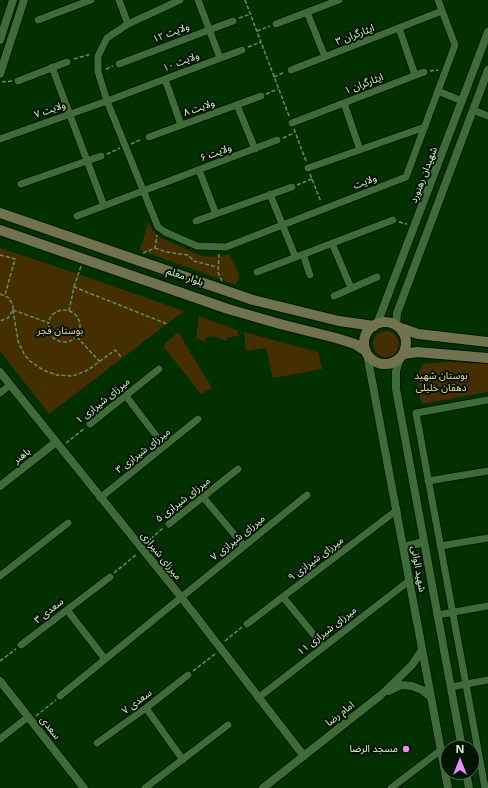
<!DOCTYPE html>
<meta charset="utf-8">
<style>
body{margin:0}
#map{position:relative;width:488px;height:788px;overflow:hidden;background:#023000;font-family:"Open Sans",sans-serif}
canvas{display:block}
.north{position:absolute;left:440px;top:740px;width:40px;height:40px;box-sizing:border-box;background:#031402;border:1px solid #5a6e58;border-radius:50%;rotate:0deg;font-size:11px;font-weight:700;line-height:16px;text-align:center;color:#ddf6d8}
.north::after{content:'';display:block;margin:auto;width:14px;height:18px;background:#eb8dfc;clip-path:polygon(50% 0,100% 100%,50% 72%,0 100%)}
</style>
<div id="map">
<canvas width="488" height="788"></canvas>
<div class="north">N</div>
</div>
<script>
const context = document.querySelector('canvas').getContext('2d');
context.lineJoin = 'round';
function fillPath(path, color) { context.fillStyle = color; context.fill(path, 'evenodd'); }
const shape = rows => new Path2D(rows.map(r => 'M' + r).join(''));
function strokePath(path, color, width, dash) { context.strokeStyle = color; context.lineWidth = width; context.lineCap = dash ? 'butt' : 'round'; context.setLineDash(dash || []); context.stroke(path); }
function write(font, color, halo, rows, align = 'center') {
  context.font = font + ' "Open Sans","Noto Sans Arabic",sans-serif'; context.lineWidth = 4; context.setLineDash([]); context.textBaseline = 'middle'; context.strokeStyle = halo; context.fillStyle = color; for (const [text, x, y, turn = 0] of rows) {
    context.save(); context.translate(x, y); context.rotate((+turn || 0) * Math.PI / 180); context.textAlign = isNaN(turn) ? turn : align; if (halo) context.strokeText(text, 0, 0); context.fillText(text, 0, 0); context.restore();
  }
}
fillPath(shape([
 [148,223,157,236,202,256,218,257,229,254,239,274,236,285,140,250],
 [0,248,78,274,184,311,49,414,0,351],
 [199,316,237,330,239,336,227,337,227,341,213,336,207,337,205,342,196,338],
 '373 344a13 13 0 1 1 26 0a13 13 0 1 1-26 0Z',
 [178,332,212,388,201,394,163,346],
 [244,332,318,352,322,369,273,378,266,348,246,351],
 [447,362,488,364,488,392,421,404,417,375,423,364]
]), '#452f00');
const minor = shape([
 [119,0,128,24],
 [180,0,128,24,107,38,98,56,98,72,107,101,158,227,165,232,197,246,226,247,406,177,455,45,438,0],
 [198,0,220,58],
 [307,12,325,57],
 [38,20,91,0],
 [276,24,339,0],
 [399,28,415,75],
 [119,64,233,21],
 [52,67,104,206],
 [291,70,442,11],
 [165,79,181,125],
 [18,81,67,62],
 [438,91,462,101],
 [344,103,360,150],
 [237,105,255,149],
 [473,110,488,116],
 [292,123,424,72],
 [149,137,261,96],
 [0,139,107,101,242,50],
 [308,168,425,127],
 [199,170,216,214],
 [21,184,101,156],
 [270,194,295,256],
 [77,216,277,140],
 [196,221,292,187],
 [332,243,351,288],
 [303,254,310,275],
 [257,272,393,220],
 [334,296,377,277],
 [0,393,10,385],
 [126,396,164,446],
 [90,424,159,369],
 [428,481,488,471],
 [203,497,244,546],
 [100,498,198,419],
 [169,524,238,469],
 [440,546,488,538],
 [0,576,68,523],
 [283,597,323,646],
 [67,610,105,659],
 [437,615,488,606],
 [247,624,397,510],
 [21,645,110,577],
 [451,687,488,680],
 [60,696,307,495],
 [258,698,410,580],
 [146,708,183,760],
 [0,739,28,717],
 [97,743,146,708,188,675],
 [145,788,228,725],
 [391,788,441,750],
 [485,788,416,413,488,400]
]);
const tertiary = shape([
 [0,40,13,0],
 [0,74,24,0],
 [377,324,488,32],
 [396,325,397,313,488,70],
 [367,354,448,788],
 [400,358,396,371,396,389,462,748],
 [0,372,181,597,304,756],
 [0,486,56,442],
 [403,547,424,542],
 [0,681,84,788],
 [389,691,401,685,412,686,422,690,431,697],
 [466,772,469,788],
 [263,788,381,695,412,665,422,650]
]);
const secondary = shape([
 [0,213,253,300,339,321,374,326],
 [0,230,228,309,280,324,336,338,355,344,366,351],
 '364 343a21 21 0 1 1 42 0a21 21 0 1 1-42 0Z',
 [401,328,418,334,488,342],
 [404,354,417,352,488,358]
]);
strokePath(minor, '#011500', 9);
strokePath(tertiary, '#011500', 10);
strokePath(secondary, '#011500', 12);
strokePath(shape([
 [245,0,289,116],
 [239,18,251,14],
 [257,31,270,26],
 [248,47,261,42],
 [74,59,91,54],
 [106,69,113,66],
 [430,71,438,70],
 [274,77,285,72],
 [2,82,12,81],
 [266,94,278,89],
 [294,129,306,161],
 [283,138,294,133],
 [131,144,142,139],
 [107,154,120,148],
 [310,174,321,202],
 [297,185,312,179],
 [399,222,407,224],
 [155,248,166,252,188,255,194,261,217,267],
 [143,253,155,248,157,235],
 [219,254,218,272,222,281],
 [0,255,15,259,5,295],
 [74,287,81,266],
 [0,294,9,298,13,306,13,310,8,318,0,321],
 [13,310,18,341,24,354,30,361,43,370,57,375,73,376,88,370,115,350,122,358],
 [13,310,49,323],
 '48 326a16 16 0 1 1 32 0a16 16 0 1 1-32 0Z',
 [69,311,74,287,167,324],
 [77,337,100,362],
 [66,443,85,428],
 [146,543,164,527],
 [114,573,137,554],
 [225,641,242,627],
 [0,661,16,649],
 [193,671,215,654],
 [36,716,56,700]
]), '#678b63', 1.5, [4, 2]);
strokePath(minor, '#3e6b37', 7);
strokePath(tertiary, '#3e6b37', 8);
strokePath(secondary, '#70734e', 10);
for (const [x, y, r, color] of [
 [406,749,4,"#eb8dfc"]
]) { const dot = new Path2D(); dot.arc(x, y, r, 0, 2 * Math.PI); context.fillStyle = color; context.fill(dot); strokePath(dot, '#031402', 1.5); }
write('10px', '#ddf6d8', '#031402', [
 ["ولایت ۱۲",171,33,-21],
 ["ایثارگران ۳",355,35,-21],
 ["ولایت ۱۰",181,62,-21],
 ["ایثارگران ۱",364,84,-21],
 ["ولایت ۸",199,108,-20],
 ["ولایت ۷",50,110,-19],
 ["ولایت ۶",216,153,-21],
 ["شهیدان رهنورد",424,175,-69],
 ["ولایت",365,182,-21],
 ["بلوار معلم",185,277,19],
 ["میرزای شیرازی ۱",103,401,-39],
 ["میرزای شیرازی ۳",143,451,-38],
 ["باهنر",22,456,-38],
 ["میرزای شیرازی ۵",183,500,-38],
 ["میرزای شیرازی ۷",238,538,-39],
 ["میرزای شیرازی",161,556,51],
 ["میرزای شیرازی ۹",316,559,-37],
 ["شهید الوانی",418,569,80],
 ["سعدی ۳",49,611,-38],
 ["میرزای شیرازی ۱۱",327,631,-38],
 ["سعدی ۷",137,702,-37],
 ["امام رضا",340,714,-38],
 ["سعدی",50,728,52]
]);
write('10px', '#ffd893', '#031402', [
 ["بوستان فجر",60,331],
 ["بوستان شهید",441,376],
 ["دهقان خلیلی",441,388]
]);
write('10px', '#ddf6d8', '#031402', [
 ["مسجد الرضا",398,749]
], 'right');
</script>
